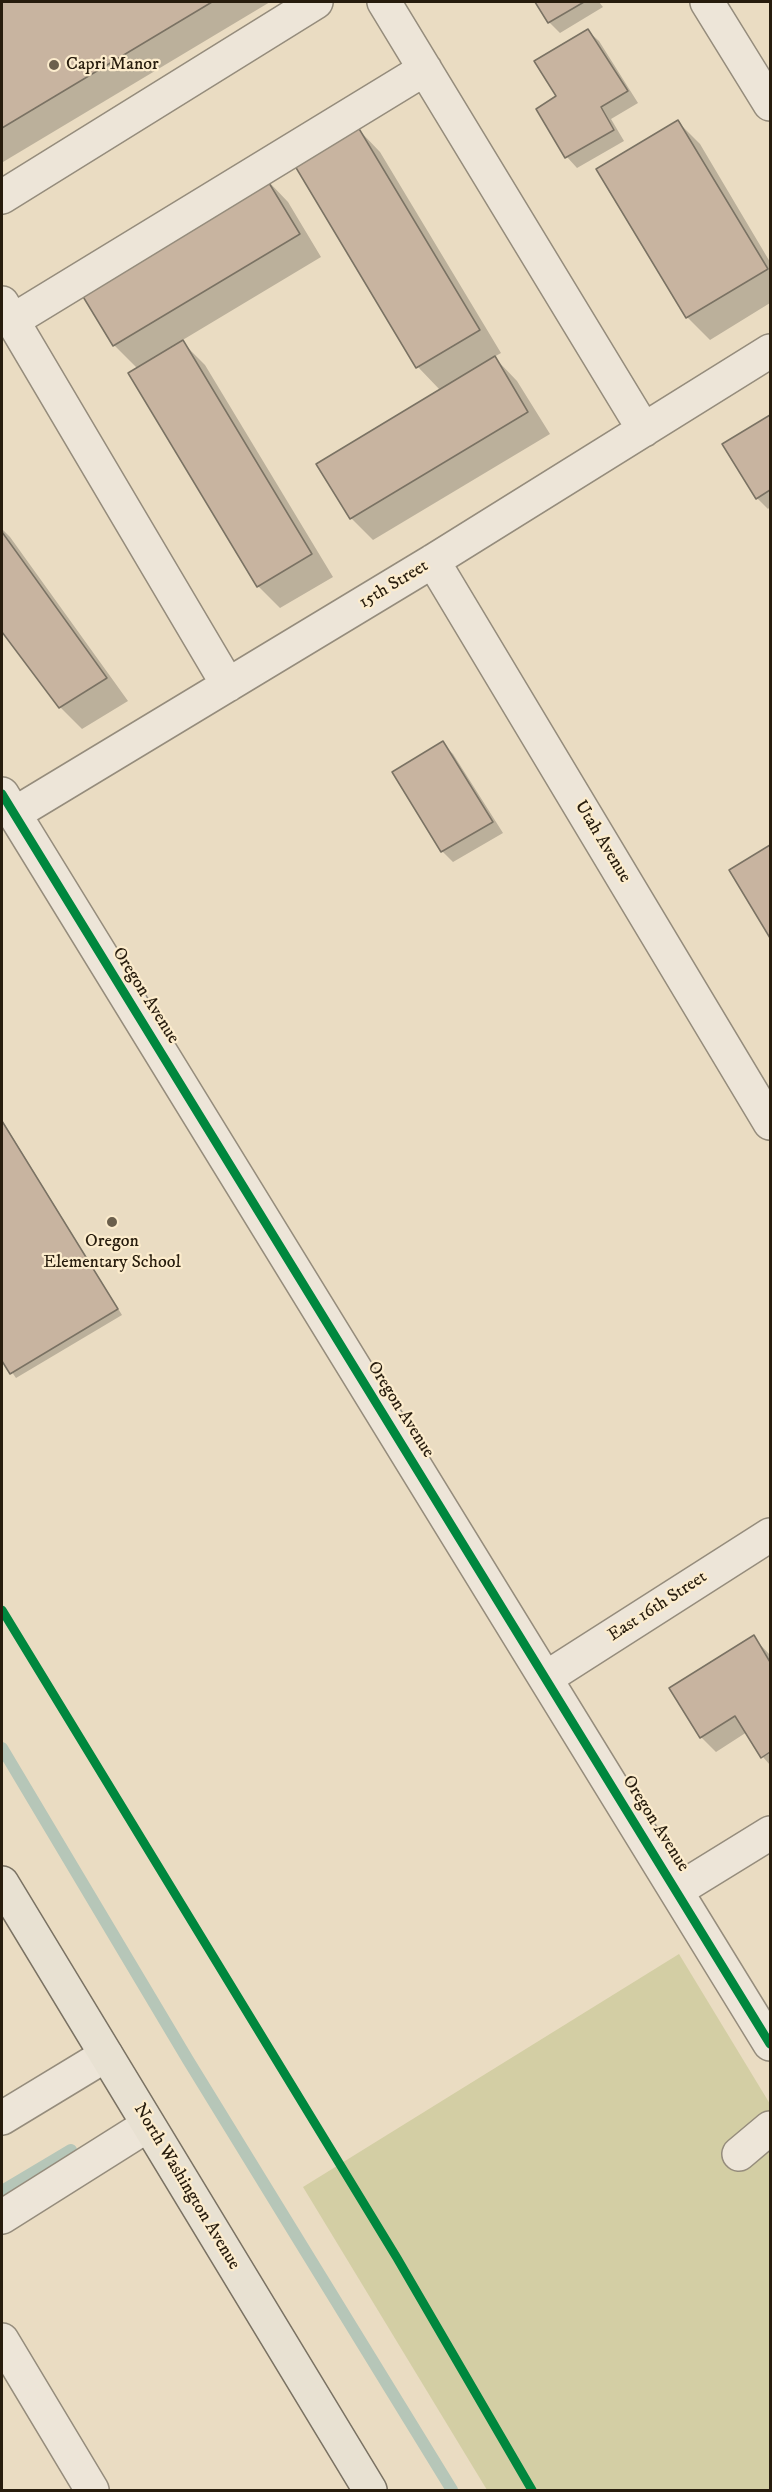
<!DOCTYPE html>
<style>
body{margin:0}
#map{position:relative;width:772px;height:2492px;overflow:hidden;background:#eadcc2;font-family:"IM FELL DW Pica",serif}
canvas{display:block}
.frame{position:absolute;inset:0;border:3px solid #271c0d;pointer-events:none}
</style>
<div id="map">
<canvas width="772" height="2492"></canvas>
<div class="frame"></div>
</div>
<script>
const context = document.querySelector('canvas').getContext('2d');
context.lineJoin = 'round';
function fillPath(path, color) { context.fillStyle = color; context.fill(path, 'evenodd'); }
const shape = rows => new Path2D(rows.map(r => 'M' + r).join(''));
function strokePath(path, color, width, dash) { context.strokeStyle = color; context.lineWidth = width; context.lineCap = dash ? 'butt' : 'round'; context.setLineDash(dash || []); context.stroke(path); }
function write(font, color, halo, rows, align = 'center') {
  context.font = font + ' "IM FELL DW Pica",serif'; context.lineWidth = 4.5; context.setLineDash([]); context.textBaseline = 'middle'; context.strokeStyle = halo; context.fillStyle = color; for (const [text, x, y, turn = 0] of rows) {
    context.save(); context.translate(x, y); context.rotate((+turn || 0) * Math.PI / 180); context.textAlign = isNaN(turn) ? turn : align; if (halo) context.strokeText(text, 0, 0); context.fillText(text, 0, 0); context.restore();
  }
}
fillPath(shape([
 [679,1954,770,2104,770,2490,487,2490,303,2187]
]), '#d3cea4');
fillPath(shape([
 [2,2,270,2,3,162,2,160],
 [536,2,599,2,603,7,560,33,549,22],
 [588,31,599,41,638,103,611,119,624,141,577,168,567,157,558,96],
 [678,122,700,144,770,262,770,303,710,340,687,317,598,169],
 [358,129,380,152,501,353,494,357,517,381,550,434,373,540,351,518,441,391,418,367,297,166],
 [266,179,288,202,321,257,181,341,205,365,333,577,280,608,258,586,138,369,114,345],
 [770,417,770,507,768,509,757,498,724,445],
 [2,529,10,537,128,701,82,729,60,707,2,630],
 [442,743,453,754,503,833,453,862,442,851],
 [770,847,770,935,731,870],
 [2,1120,122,1315,16,1378,2,1358],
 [753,1637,770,1655,770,1765,763,1757,747,1732,716,1752,701,1737]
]), '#0003');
strokePath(shape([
 [2,1748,188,2060,452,2490],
 [2,2191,71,2150]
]), '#b6c6b8', 12);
const building = shape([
 [2,2,212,2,2,128,2,2],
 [535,2,584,2,548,23,535,2],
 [588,29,628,91,601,107,614,130,565,158,536,109,556,96,534,61,588,29],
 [678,120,768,269,686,318,596,169,678,120],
 [358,127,480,330,416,368,295,166,358,127],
 [266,178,300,234,113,346,79,290,266,178],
 [183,340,312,554,257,587,128,373,183,340],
 [495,356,528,412,350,519,316,464,495,356],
 [770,415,770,490,756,499,722,444,770,415],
 [2,532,107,678,59,708,2,632,2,532],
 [443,741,493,822,441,852,392,772,443,741],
 [770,845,770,938,729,870,770,845],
 [2,1121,118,1309,10,1374,2,1361,2,1121],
 [754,1635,770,1662,770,1752,761,1758,735,1716,700,1738,669,1688,754,1635]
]);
fillPath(building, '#c8b4a0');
strokePath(building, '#7a7263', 1.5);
const minor = shape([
 [384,2,644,430],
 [707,2,770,104],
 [2,197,316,2],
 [2,303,228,685],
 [12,321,425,69],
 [433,561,770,1123],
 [2,794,770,2044],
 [14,814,433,561,770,351],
 [546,1678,770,1535],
 [676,1891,770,1833],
 [2,2118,106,2055],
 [739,2154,770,2128],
 [2,2217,148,2125],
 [2,2340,92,2490]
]);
const major = shape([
 [2,1883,370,2490]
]);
strokePath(minor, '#958c7c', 36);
strokePath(major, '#7a7263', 36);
strokePath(minor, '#ede5d8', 33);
strokePath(major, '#e8e1d2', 33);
strokePath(shape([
 [2,794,770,2044],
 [2,1610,397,2258,532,2490]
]), '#00873e', 9);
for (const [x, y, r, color] of [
 [54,65,6,"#6b5f4c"],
 [112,1222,6,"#6b5f4c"]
]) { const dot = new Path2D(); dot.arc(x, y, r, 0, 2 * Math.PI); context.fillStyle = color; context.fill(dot); strokePath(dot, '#fceccd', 2); }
write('18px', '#271c0d', '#fceccd', [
 ["Capri Manor",66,65],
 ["Oregon",112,1242,"center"],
 ["Elementary School",112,1263,"center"]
], 'left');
write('18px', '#271c0d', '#fceccd', [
 ["15th Street",394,585,-31],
 ["Utah Avenue",602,842,59],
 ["Oregon Avenue",145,996,58],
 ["Oregon Avenue",400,1410,58],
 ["East 16th Street",658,1607,-33],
 ["Oregon Avenue",655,1824,58],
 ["North Washington Avenue",186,2187,59]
]);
</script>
